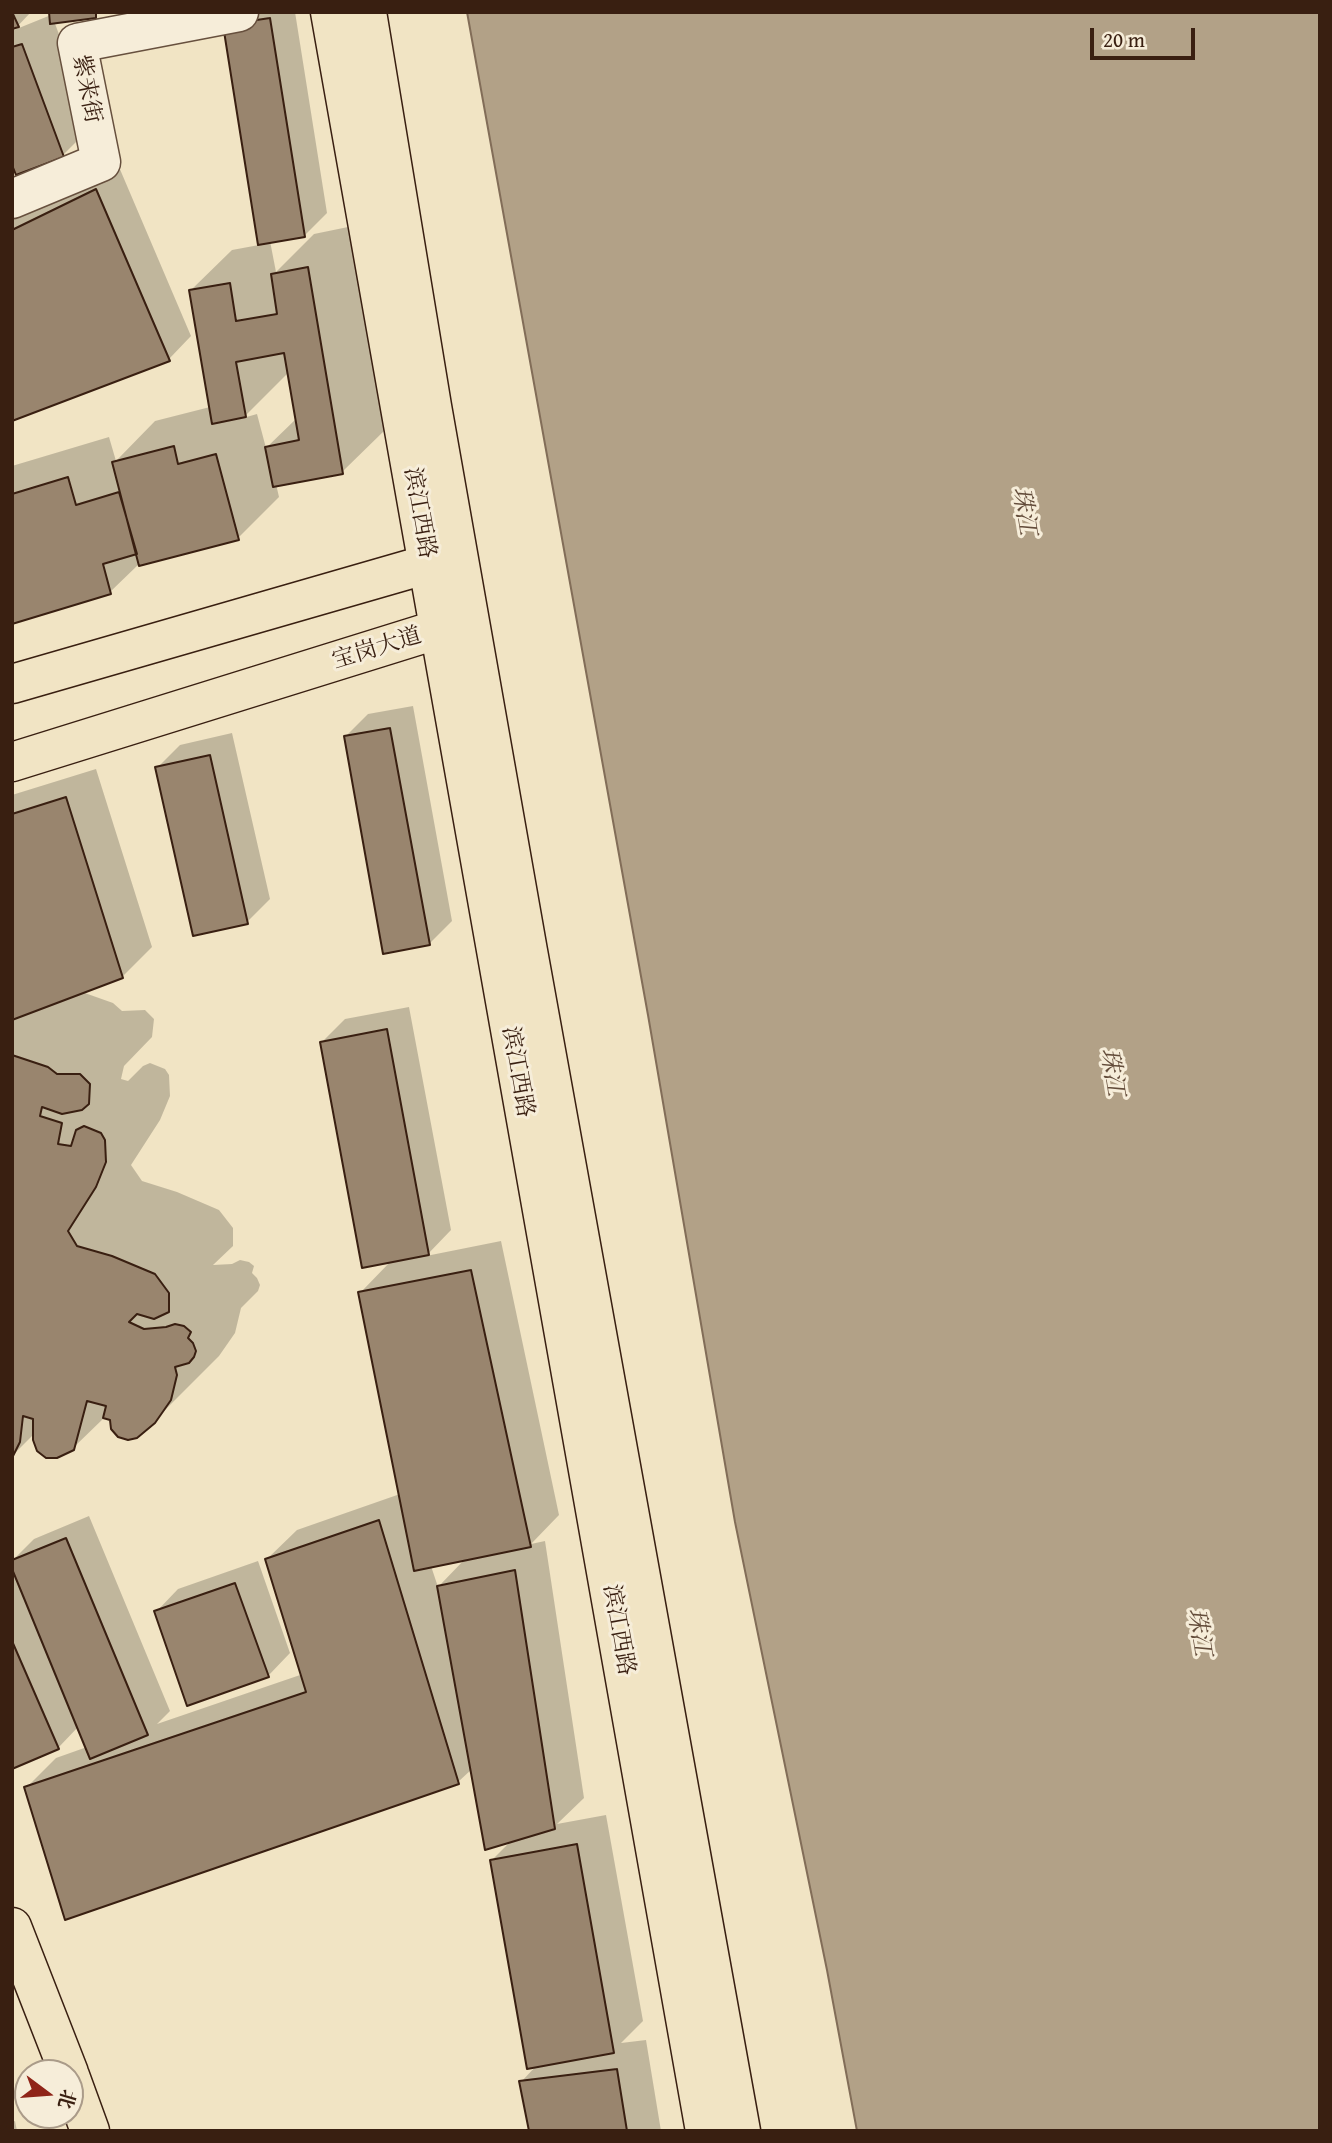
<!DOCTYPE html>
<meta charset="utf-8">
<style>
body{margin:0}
#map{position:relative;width:1332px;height:2143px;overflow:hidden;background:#f1e4c4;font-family:"Gentium Book Plus","Noto Serif SC",serif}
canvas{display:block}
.frame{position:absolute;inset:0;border:14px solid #391f11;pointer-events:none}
.north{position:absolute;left:14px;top:2059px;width:70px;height:70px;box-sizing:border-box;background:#f6edd9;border:2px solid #aa9b89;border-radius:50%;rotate:106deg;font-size:19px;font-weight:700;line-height:28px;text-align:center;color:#391f11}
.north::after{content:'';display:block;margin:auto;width:24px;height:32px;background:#8f2418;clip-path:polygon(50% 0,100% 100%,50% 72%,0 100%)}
.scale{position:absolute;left:1090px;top:28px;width:105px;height:32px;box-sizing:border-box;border:4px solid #391f11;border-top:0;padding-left:9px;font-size:21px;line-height:24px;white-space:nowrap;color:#391f11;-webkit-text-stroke:5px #f6edd9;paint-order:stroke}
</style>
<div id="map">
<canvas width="1332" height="2143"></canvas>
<div class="frame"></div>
<div class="north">北</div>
<div class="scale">20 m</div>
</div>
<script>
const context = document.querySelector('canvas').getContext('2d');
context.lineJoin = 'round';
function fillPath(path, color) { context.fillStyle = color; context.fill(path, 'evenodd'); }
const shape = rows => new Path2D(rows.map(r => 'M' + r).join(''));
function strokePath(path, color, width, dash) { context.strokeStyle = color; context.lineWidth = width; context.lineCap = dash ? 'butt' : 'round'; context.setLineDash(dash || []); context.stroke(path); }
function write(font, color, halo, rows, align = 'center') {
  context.font = font + ' "Gentium Book Plus","Noto Serif SC",serif'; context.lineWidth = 6; context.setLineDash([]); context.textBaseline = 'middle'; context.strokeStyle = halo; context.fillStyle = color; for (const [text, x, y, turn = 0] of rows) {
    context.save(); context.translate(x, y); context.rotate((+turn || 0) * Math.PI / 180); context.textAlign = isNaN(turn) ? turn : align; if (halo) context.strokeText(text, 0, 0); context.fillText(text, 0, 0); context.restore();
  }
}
const water = shape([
 [467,12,1320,12,1320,2131,857,2131,827,1970,735,1522,648,1015,467,12]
]);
fillPath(water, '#b2a187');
strokePath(water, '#826d58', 2);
fillPath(shape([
 [12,12,31,12,14,30,51,15,50,12,99,12,95,16,54,21,93,125,63,155,17,173,15,166,12,168],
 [239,12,295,12,327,213,304,236,270,241,276,272,314,234,348,227,384,431,342,472,276,484,279,497,238,538,139,564,110,592,12,622,12,466,109,437,116,461,155,421,210,407,190,291,232,250,259,245],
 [289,372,297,418,266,448,257,414,243,418],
 [119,167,191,336,169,359,12,419,12,220],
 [413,706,452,921,429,944,345,737,368,714],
 [232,733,270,899,247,922,157,768,180,745],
 [96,769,152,947,122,977,82,992,113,1003,122,1011,145,1010,154,1019,152,1037,124,1066,121,1079,128,1081,143,1066,150,1063,165,1069,169,1075,170,1096,160,1120,131,1165,142,1181,177,1192,219,1210,233,1228,233,1246,213,1265,232,1264,240,1260,249,1262,254,1266,252,1273,257,1278,260,1285,258,1291,241,1308,235,1333,219,1356,153,1422,105,1417,73,1448,35,1433,12,1456,12,795],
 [409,1007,451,1230,426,1256,501,1241,559,1515,531,1544,545,1541,584,1798,557,1824,606,1815,643,2021,621,2043,646,2040,661,2131,530,2131,521,2082,537,2065,492,1860,512,1840,472,1769,458,1782,26,1788,56,1758,87,1747,79,1726,58,1748,12,1767,12,1561,34,1539,89,1516,170,1711,157,1724,303,1674,267,1559,297,1530,400,1494,360,1293,392,1260,322,1042,345,1019],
 [466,1558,438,1587,431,1566],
 [258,1561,290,1653,268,1676,156,1612,178,1589],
 [15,2121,17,2131,12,2131,12,2122]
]), '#0003');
const building = shape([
 [12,12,19,27,12,29,12,12],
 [49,12,96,12,96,18,50,24,49,12],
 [270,18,305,237,258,245,223,25,270,18],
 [22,44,64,157,16,175,12,165,12,47,22,44],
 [96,189,170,361,12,421,12,230,96,189],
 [308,267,343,474,273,487,265,447,299,440,284,353,236,362,246,417,212,424,189,290,230,283,236,321,277,314,271,274,308,267],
 [174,446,178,464,216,454,239,540,139,566,112,462,174,446],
 [68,477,76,505,119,492,137,554,103,564,111,594,12,624,12,494,68,477],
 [390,728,430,945,383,954,344,736,390,728],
 [210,755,248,924,193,936,155,767,210,755],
 [66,797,123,978,12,1020,12,814,66,797],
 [387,1029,429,1255,362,1268,320,1042,387,1029],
 [12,1055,48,1067,57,1074,80,1074,90,1084,89,1104,82,1110,62,1114,42,1107,40,1116,62,1123,58,1144,71,1146,76,1130,84,1126,101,1133,105,1140,106,1162,96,1187,68,1231,77,1246,112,1256,155,1274,169,1293,169,1312,154,1319,137,1314,129,1322,144,1329,166,1327,175,1324,184,1326,191,1332,188,1338,193,1343,196,1351,194,1357,189,1363,175,1367,177,1375,171,1400,155,1423,137,1438,128,1440,118,1437,111,1429,110,1420,103,1418,106,1406,87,1401,74,1450,57,1458,46,1458,37,1451,33,1440,33,1419,23,1416,20,1442,12,1458,12,1055],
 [471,1270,531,1547,414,1571,358,1292,471,1270],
 [379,1520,459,1784,65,1920,24,1787,306,1692,265,1559,379,1520],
 [66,1538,148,1735,90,1759,12,1569,12,1560,66,1538],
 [515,1570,555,1829,485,1850,437,1586,515,1570],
 [235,1583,269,1677,187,1706,154,1611,235,1583],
 [12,1641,59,1749,12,1769,12,1641],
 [577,1844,614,2053,527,2069,490,1860,577,1844],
 [617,2069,627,2131,529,2131,519,2081,617,2069]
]);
fillPath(building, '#99856e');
strokePath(building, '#391f11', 2);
const minor = shape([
 [12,199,101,162,77,43,239,12]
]);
const major = shape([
 [330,12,705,2131],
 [367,12,432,406,528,951,741,2131],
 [12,684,428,564,448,576],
 [12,762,439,629,451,609],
 [12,1927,69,2073],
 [70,2076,90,2131]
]);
strokePath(minor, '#67503e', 41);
strokePath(major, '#391f11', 41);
strokePath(minor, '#f6edd9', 38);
strokePath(major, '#f1e4c4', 38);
write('23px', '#391f11', '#f6edd9', [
 ["紫来街",86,89,79],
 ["滨江西路",419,513,80],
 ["宝岗大道",377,649,-17],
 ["滨江西路",517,1072,80],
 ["滨江西路",618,1630,80]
]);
write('italic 24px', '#634c3a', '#f6edd9', [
 ["珠江",1023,511,81],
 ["珠江",1111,1072,81],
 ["珠江",1198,1632,81]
]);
</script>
